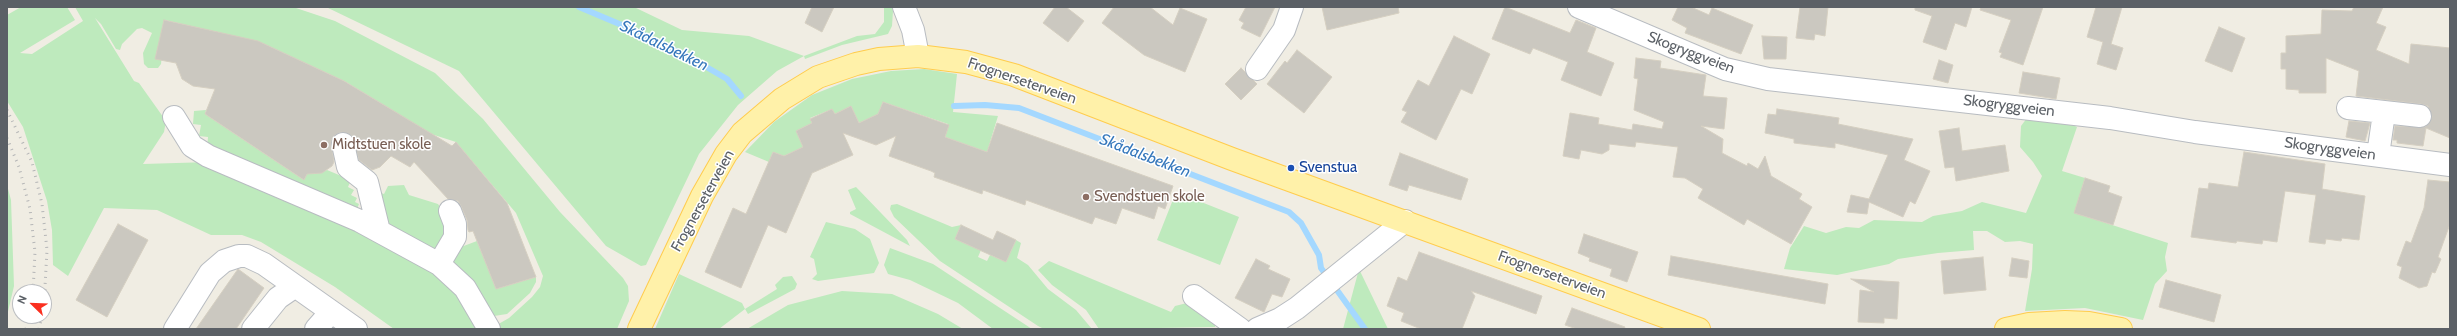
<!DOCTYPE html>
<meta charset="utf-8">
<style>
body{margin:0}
#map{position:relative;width:2457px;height:336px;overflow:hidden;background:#f0ede3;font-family:Cabin,sans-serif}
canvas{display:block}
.frame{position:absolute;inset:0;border:8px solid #5b6066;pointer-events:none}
.north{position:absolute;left:12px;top:284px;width:40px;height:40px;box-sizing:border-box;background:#fff;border:1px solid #bdbfc2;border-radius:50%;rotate:293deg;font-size:11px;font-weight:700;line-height:16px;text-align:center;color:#5b6066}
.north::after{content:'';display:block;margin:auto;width:14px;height:18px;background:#fa2f1f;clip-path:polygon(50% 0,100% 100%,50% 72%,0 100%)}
</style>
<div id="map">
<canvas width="2457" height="336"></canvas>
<div class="frame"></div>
<div class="north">N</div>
</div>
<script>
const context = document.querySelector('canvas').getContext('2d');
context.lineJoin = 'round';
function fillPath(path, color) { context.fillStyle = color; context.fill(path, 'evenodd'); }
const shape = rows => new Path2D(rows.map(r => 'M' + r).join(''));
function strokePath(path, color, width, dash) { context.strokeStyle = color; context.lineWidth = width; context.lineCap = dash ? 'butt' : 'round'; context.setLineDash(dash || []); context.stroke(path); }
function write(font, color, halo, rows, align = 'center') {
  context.font = font + ' Cabin,sans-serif'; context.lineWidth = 3; context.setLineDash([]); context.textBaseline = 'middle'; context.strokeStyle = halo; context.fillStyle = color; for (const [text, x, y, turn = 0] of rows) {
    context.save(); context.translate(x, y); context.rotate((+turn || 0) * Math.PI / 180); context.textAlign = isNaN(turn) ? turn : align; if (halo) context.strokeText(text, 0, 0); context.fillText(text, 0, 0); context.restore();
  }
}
fillPath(shape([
 [21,7,67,7,75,20,20,53,32,54,83,21,75,7,293,7,335,21,435,73,483,119,560,212,623,278,628,286,629,301,617,329,496,329,495,326,509,318,532,297,540,287,543,276,516,213,456,142,431,134,346,82,264,44,165,20,161,64,158,68,148,68,144,64,143,53,152,33,142,28,137,29,122,44,120,50,116,49,101,24,95,18,134,81,139,83,166,121,164,132,143,164,210,162,247,185,303,209,306,204,446,276,482,329,394,329,335,287,261,242,242,235,211,235,157,210,104,208,68,276,53,265,52,230,47,201,23,127,7,101,7,15],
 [326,7,634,7,682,30,749,36,804,56,857,36,875,34,884,22,884,7,892,7,893,11,892,26,888,34,842,45,805,59,804,56,777,71,738,105,699,154,646,265,641,266,606,246,459,71],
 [924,69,957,74,953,112,998,116,987,152,945,137,948,124,883,102,878,114,859,123,851,106,835,114,832,109,810,118,812,123,796,131,803,147,784,156,773,152,769,162,745,152,774,122,812,95,852,79,891,71],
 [206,110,205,114,304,180,308,171,316,173,327,170,351,180,348,187,354,190,351,195,357,198,355,202,359,204,357,209,207,149,208,137,199,136,201,125,193,124,194,111],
 [2027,118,2068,123,2077,127,2062,171,2085,178,2075,213,2168,243,2165,257,2167,271,2155,284,2143,320,2085,308,2025,311,2032,269,2033,244,2020,241,2005,242,1987,231,1973,231,1974,250,1938,253,1898,259,1889,264,1837,275,1784,269,1790,248,1804,226,1826,233,1846,227,1859,228,1874,220,1922,222,1933,216,1962,211,1982,202,2026,213,2042,176,2033,162,2020,147,2021,126],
 [7,185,11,200,14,286,7,316],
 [404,185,409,195,438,204,451,223,437,248,433,249,389,230,381,193,384,194,388,186],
 [856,187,907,240,910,246,850,214,850,212,856,209,848,190],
 [1176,192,1239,217,1220,265,1157,240],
 [897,204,952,227,961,225,955,239,981,250,978,257,987,261,990,255,1006,262,1016,240,1021,243,1017,258,1028,265,1048,289,1076,310,1092,329,1044,329,1038,326,940,261,894,217,890,209,891,205],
 [826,222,855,229,870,239,879,263,874,273,818,281,812,279,817,274,814,259,810,257],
 [477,241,496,289,536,277,536,282,530,293,507,314,494,316,454,265,454,258,461,247],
 [890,248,933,264,1032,329,993,329,958,303,910,280,888,274,884,265],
 [1049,261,1171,312,1175,306,1187,303,1215,323,1215,327,1099,329,1086,310,1052,285,1038,270],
 [1359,269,1388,329,1343,329],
 [679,274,742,303,745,309,777,289,775,285,783,277,792,276,797,284,795,289,748,314,745,309,719,329,655,329],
 [842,291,892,294,938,314,963,329,747,329,788,305]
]), '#beeabd');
strokePath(shape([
 [579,7,636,31,703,65,727,79,741,96],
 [954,106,985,105,1019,108,1289,212,1301,223,1319,255,1321,268,1365,329]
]), '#a4d8ff', 6);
const building = shape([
 [812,7,834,7,822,32,805,23,812,7],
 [1055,7,1066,7,1084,21,1068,42,1043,23,1055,7],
 [1114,7,1150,7,1173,25,1180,8,1207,19,1185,72,1144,55,1102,23,1114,7],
 [1246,7,1275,7,1260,37,1241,28,1244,23,1239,20,1246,7],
 [1322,7,1398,7,1399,13,1327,30,1322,7],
 [1505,7,1570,33,1576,20,1596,28,1587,52,1614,63,1601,96,1561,80,1568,62,1533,48,1530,54,1492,39,1505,7],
 [1678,7,1691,7,1709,15,1712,8,1753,25,1741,54,1685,33,1687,28,1672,20,1678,7],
 [1800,7,1828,7,1825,36,1815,34,1814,40,1796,38,1800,7],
 [1915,7,1972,7,1966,27,1955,23,1946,50,1923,42,1932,16,1915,10,1915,7],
 [1981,7,2043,7,2023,65,2000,57,2002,53,1999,52,2011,20,1980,10,1981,7],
 [2096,7,2122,7,2111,44,2123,48,2116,70,2097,64,2103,42,2087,37,2096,7],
 [2354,7,2383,7,2376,23,2386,27,2376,50,2409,64,2411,44,2450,48,2450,138,2426,128,2423,146,2397,143,2397,140,2393,140,2395,126,2425,127,2432,117,2428,106,2421,104,2356,96,2359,71,2326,58,2326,93,2299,93,2299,90,2286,89,2286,69,2281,69,2281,53,2286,53,2286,36,2321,34,2322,10,2352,11,2354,7],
 [164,20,258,41,344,81,452,146,456,142,507,203,536,277,496,289,473,231,469,232,468,230,467,220,461,206,458,201,448,199,414,162,410,167,391,156,380,167,372,170,359,160,352,136,341,132,335,135,331,141,334,162,332,166,322,173,307,174,304,180,205,114,215,89,193,86,182,79,176,63,155,59,164,20],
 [2219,27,2245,38,2232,72,2205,61,2219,27],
 [1454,36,1490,54,1472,94,1461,89,1436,140,1401,122,1407,112,1402,110,1418,80,1429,86,1454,36],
 [1762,36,1787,37,1786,59,1764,59,1762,36],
 [1297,50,1332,77,1304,113,1267,84,1285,61,1287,63,1297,50],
 [1636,58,1661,61,1660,68,1706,75,1703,96,1727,98,1724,129,1701,126,1723,139,1722,153,1747,166,1748,163,1758,169,1765,156,1771,176,1802,194,1799,199,1812,207,1791,244,1747,219,1744,225,1698,198,1703,189,1685,178,1673,177,1678,147,1636,142,1635,147,1609,144,1609,150,1602,154,1581,150,1579,159,1563,156,1570,113,1599,118,1598,124,1632,130,1633,124,1662,129,1664,122,1634,110,1638,79,1634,78,1636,58],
 [1939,60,1953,65,1948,83,1933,79,1939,60],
 [1241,68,1257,84,1241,100,1225,84,1241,68],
 [2023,72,2060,78,2056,99,2019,93,2023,72],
 [883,102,949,125,945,137,987,152,997,123,1173,186,1165,209,1158,206,1154,219,1122,208,1116,224,1095,217,1092,224,1026,200,1025,205,983,190,982,194,934,177,935,173,931,171,889,156,896,136,876,145,843,133,853,155,812,173,786,233,768,225,741,288,705,272,733,208,746,214,773,152,784,156,803,147,796,131,812,123,810,119,832,109,835,114,851,106,859,123,878,114,883,102],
 [1777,109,1839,118,1838,124,1913,139,1904,160,1930,171,1915,204,1910,201,1903,217,1869,202,1867,214,1847,212,1851,195,1869,199,1888,155,1835,143,1835,148,1794,143,1794,139,1765,133,1768,114,1776,115,1777,109],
 [2349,121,2370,123,2365,141,2346,137,2349,121],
 [1959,128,1962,151,2005,145,2009,171,1956,181,1954,167,1945,168,1939,131,1959,128],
 [2244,152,2325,164,2322,189,2365,196,2359,240,2342,238,2341,241,2326,239,2325,244,2309,242,2316,195,2285,191,2277,242,2263,240,2262,244,2237,241,2236,243,2191,237,2199,188,2208,189,2209,183,2238,187,2244,152],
 [1400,153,1468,179,1461,200,1409,185,1407,191,1389,185,1400,153],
 [2085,178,2110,186,2108,192,2122,197,2113,225,2074,213,2085,178],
 [2428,180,2450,182,2450,224,2438,257,2441,259,2435,273,2432,272,2427,286,2419,288,2399,278,2402,267,2397,265,2406,241,2411,243,2424,208,2428,180],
 [118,224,148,240,107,317,76,300,118,224],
 [961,225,993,240,997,231,1016,240,1006,262,955,239,961,225],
 [1584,234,1638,252,1627,282,1610,276,1612,269,1589,261,1590,258,1578,253,1584,234],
 [1419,252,1542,296,1536,314,1471,291,1475,296,1462,329,1421,329,1401,321,1404,313,1387,306,1398,277,1407,281,1419,252],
 [1671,256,1828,284,1825,304,1668,275,1671,256],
 [1983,257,1986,290,1944,294,1941,261,1983,257],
 [2012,258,2029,261,2027,278,2009,276,2012,258],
 [1256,259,1270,266,1268,269,1290,279,1282,297,1272,294,1264,312,1235,298,1256,259],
 [238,269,264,288,236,329,196,329,238,269],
 [1851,279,1899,282,1897,319,1884,318,1884,323,1858,322,1860,290,1874,292,1851,279],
 [2166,280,2221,295,2214,322,2159,307,2166,280],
 [1572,308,1625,327,1624,329,1577,329,1565,325,1572,308]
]);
fillPath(building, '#cbc8c0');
strokePath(building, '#d5cfc1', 1);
const minor = shape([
 [904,7,913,30,918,56],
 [1579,7,1725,69,1768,79,2110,118,2195,132,2450,165],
 [1257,69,1284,30,1292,7],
 [2348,108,2420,116],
 [174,117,192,146,208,156,360,221,439,264,465,288,489,329],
 [343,144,348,167,367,182,379,231],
 [2378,155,2384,113],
 [439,264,455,237,455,224,450,211],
 [1194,296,1240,329],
 [175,329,210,273,224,261,239,256,247,256,264,264,356,329],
 [253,329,278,298,294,287],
 [316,329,331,312],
 [1257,329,1280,319,1297,308,1405,221]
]);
const major = shape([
 [639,329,702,196,726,154,742,133,782,99,818,77,856,64,879,59,918,56,966,62,1014,75,1232,159,1699,329],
 [2006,329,2029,324,2065,322,2089,323,2121,329]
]);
strokePath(minor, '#b8bcc1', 24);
strokePath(major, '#ffcc4d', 24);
strokePath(minor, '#fff', 22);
strokePath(major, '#fff1a9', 22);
strokePath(shape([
 [7,110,32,162,42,204,47,250,44,304],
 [7,138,19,167,30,209,35,252,33,292],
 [26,329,30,316],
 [39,329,42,316]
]), '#b5b6b7', 3, [1, 5]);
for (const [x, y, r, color] of [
 [324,145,4,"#8d6e63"],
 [1291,168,4,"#1a4fb4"],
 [1086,197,4,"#8d6e63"]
]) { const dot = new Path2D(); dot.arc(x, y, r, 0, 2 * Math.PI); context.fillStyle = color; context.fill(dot); strokePath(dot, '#fff', 1.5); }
write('15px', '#5b6066', '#fff', [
 ["Skogryggveien",1691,53,21],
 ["Frognerseterveien",1022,81,19],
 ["Skogryggveien",2009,106,7],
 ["Skogryggveien",2330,149,8],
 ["Frognerseterveien",703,201,-61],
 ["Frognerseterveien",1552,275,20]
]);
write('15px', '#785e54', '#fff', [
 ["Midtstuen skole",332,145],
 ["Svendstuen skole",1094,197]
], 'left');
write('15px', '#164399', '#fff', [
 ["Svenstua",1299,168]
], 'left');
write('italic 16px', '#3678bc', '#fff', [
 ["Skådalsbekken",664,46,26],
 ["Skådalsbekken",1145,156,21]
]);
</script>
